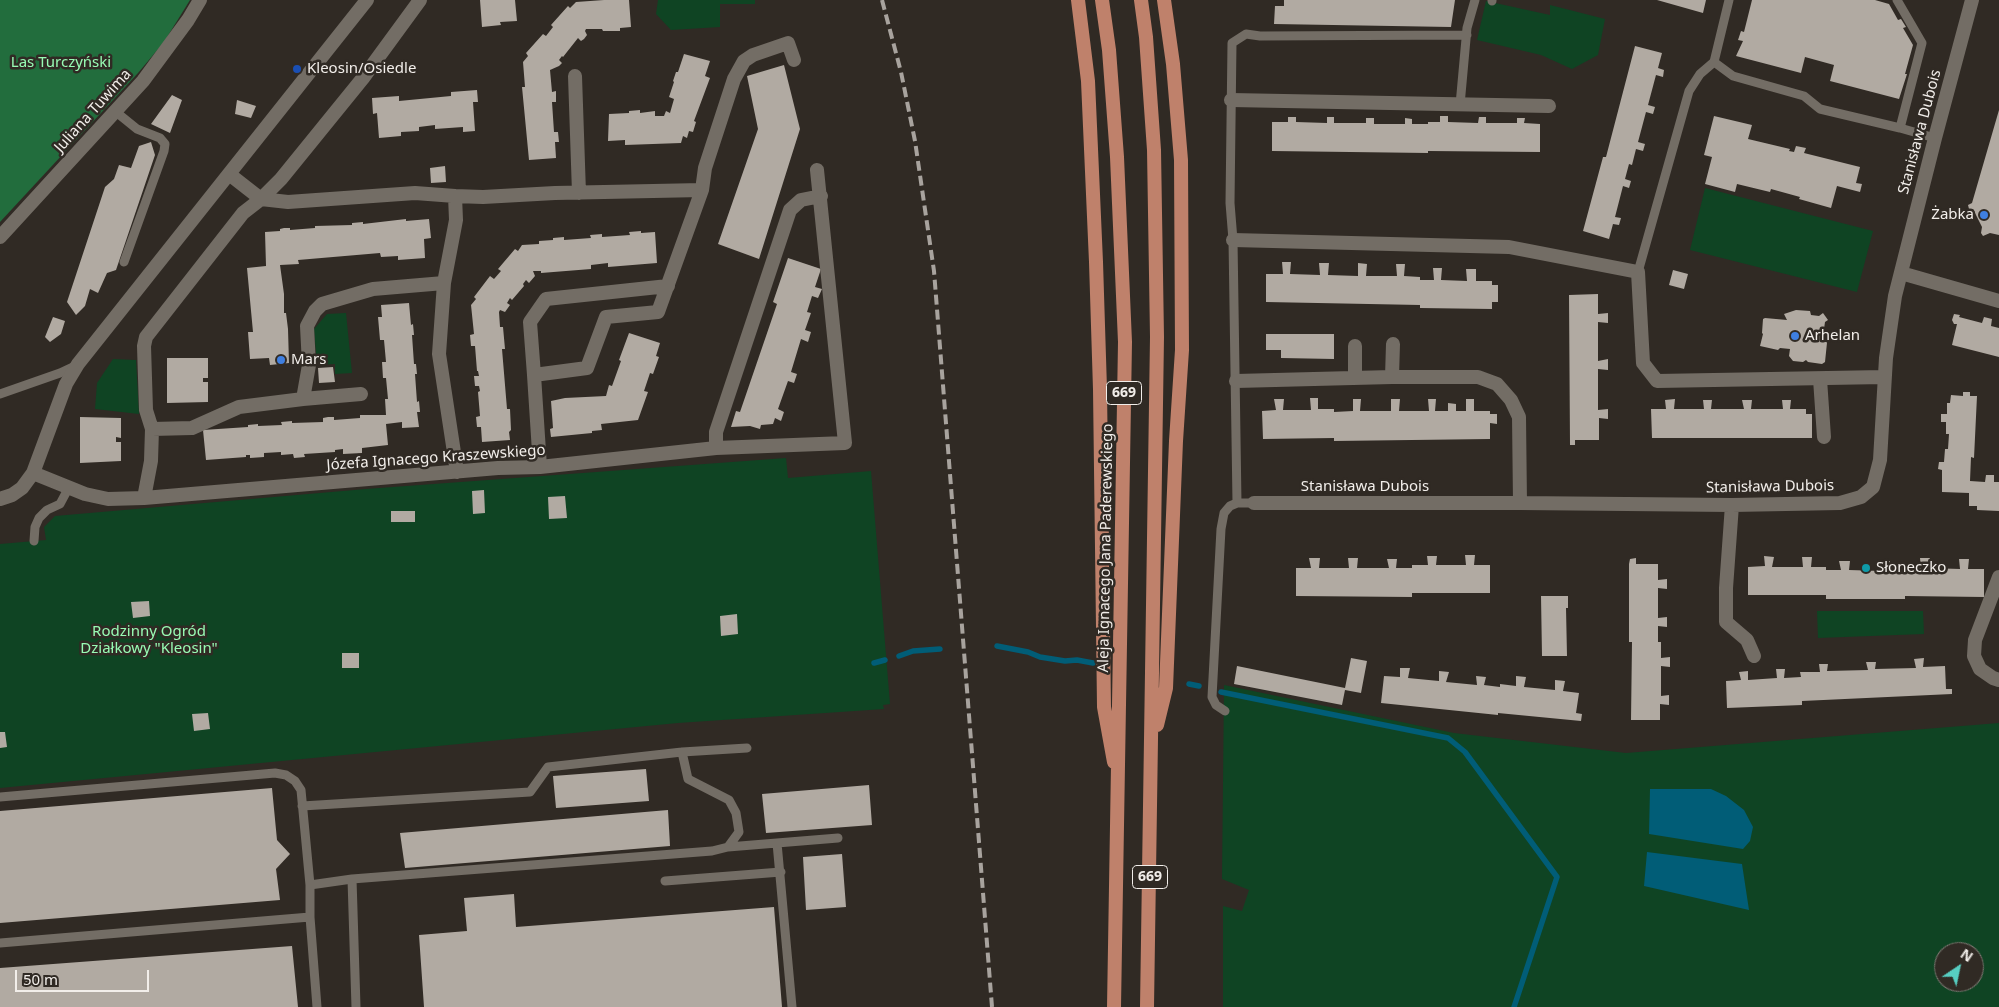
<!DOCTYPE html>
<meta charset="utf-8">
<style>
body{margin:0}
#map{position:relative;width:1999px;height:1007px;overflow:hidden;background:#302a24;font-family:"Noto Sans",sans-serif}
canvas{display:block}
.north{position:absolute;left:1934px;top:942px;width:50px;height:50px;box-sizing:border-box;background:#302a24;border:1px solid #7e7873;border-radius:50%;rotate:34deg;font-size:14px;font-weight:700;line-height:20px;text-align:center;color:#f2eeea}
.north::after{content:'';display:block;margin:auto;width:18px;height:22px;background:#57cec2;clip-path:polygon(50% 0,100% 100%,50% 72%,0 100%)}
.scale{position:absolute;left:15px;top:970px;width:134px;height:22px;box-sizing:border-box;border:2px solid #f2eeea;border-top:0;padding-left:6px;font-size:15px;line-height:18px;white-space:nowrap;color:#f2eeea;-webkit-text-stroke:4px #302a24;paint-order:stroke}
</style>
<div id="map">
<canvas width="1999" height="1007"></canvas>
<div class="north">N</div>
<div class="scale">50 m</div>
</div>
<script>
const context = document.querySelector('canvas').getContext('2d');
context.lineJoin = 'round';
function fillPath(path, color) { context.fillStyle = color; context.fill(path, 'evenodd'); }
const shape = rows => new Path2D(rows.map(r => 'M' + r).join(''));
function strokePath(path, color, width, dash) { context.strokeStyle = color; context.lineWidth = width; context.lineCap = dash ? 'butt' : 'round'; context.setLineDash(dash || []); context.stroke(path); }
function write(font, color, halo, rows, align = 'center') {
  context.font = font + ' "Noto Sans",sans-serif'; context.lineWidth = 5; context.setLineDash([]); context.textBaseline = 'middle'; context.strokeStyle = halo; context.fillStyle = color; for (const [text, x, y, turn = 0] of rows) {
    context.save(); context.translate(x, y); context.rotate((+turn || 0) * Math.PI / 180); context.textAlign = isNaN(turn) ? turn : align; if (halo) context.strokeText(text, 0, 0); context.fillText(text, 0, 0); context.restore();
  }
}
fillPath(shape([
 [658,0,755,0,755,4,720,4,720,27,671,30,656,14],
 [1486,1,1550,15,1550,5,1605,19,1598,55,1572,69,1541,55,1477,40],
 [1705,188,1873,231,1857,292,1690,250],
 [346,313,352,373,335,374,335,364,317,365,314,329,327,314],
 [113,359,136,360,139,414,95,409,97,383],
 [786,458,788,478,871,471,890,704,883,705,884,709,678,723,0,788,0,544,46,540,44,527,55,516,366,489],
 [1817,611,1923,611,1924,634,1818,638],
 [1224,685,1454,733,1626,753,1999,723,1999,1007,1223,1007,1223,906,1242,911,1249,890,1222,879],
 [1944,952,1974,952,1974,982,1944,982]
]), '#0f4423');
fillPath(shape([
 [0,0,190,0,164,42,138,73,0,222]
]), '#226d3d');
fillPath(shape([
 [1650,789,1711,789,1726,796,1744,810,1753,827,1750,841,1743,849,1649,834],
 [1647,852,1742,864,1749,910,1644,886]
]), '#015d77');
strokePath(shape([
 [997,646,1028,652,1040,657,1065,661,1077,660,1093,663],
 [899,656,913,651,940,649],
 [874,663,885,660],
 [1189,684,1199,686],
 [1221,692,1448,738,1465,752,1557,877,1514,1007]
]), '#015d77', 5.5);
fillPath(shape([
 [480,0,515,0,517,21,500,22,501,25,482,27],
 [604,0,629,0,631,27,620,28,620,31,603,31,602,29,586,29,585,31,587,35,584,39,581,41,578,38,563,57,562,56,559,60,562,63,559,66,550,70,552,92,556,91,556,102,552,102,554,132,558,132,559,142,555,142,556,158,529,160,522,87,525,87,523,62,528,56,526,53,543,34,546,36,553,27,551,25,568,6,570,8,576,2],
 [1284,0,1455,0,1451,27,1274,24,1275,6,1284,6],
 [1657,0,1706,0,1703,13],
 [1752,0,1875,0,1889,4,1898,20,1901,19,1906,27,1903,28,1913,45,1905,74,1907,74,1899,99,1830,81,1834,65,1805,57,1801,73,1736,56,1743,41,1738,40,1741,31,1744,32],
 [1635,46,1662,53,1658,68,1664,70,1663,77,1656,75,1648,105,1655,107,1653,114,1646,112,1638,142,1645,144,1643,151,1636,149,1632,165,1629,164,1625,179,1631,181,1629,188,1623,186,1615,217,1621,218,1619,225,1613,224,1609,239,1583,231,1603,157,1606,157],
 [684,54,710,61,705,76,710,78,694,121,696,122,693,132,689,131,687,138,683,136,681,143,625,145,625,140,608,141,609,114,629,113,629,111,640,110,640,113,655,111,655,116,664,116,666,111,670,113,674,99,669,97,674,82,673,81,676,72,678,72],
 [784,65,800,129,759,259,718,244,758,129,747,76],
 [477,90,478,102,473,102,475,131,463,132,463,127,435,129,435,125,419,127,419,131,401,132,401,136,379,138,377,113,373,114,372,98,399,96,399,101,451,96,451,92],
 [172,95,182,100,170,133,151,124],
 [237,100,256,106,251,118,235,114],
 [1999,110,1999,235,1990,233,1983,236,1981,233,1982,227,1973,209,1969,209,1968,205,1972,203],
 [1440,116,1448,116,1448,122,1478,123,1479,117,1486,117,1486,123,1517,123,1517,118,1525,118,1524,123,1540,124,1540,152,1428,151,1428,153,1272,151,1272,122,1288,122,1288,117,1296,117,1296,122,1327,123,1327,117,1334,117,1334,123,1366,123,1366,118,1374,118,1374,124,1405,124,1405,118,1412,119,1412,124,1428,124,1428,122,1440,122],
 [1714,116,1752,125,1748,139,1790,149,1789,151,1794,152,1796,146,1806,148,1804,153,1860,167,1856,183,1862,184,1860,192,1837,186,1831,208,1799,199,1800,197,1771,189,1770,192,1737,184,1735,192,1705,184,1712,157,1704,155],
 [151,142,155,155,116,270,107,273,98,293,90,289,85,306,76,315,67,302,105,187,114,179,119,165,131,168,139,146],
 [445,166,446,182,431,183,430,168],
 [406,219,406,221,429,219,431,238,424,239,425,258,398,260,398,256,381,257,380,253,298,260,299,264,280,265,284,294,284,313,286,313,288,329,289,363,270,365,269,358,250,359,248,332,253,332,247,268,266,266,265,232,280,231,280,229,284,228,290,228,290,230,315,228,315,226,352,225,352,223,363,222,363,224],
 [641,231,641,233,655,232,657,263,608,267,608,263,591,265,591,269,541,273,541,271,533,271,535,276,529,283,526,280,523,284,524,286,512,300,510,298,507,303,510,305,505,312,500,310,499,312,500,327,503,327,505,349,502,349,507,409,510,409,511,430,509,432,510,440,482,442,481,427,477,427,476,417,480,416,478,392,480,391,479,386,475,386,474,376,479,376,478,371,477,371,475,346,471,346,470,335,474,334,471,305,476,299,474,297,490,276,494,279,501,271,498,269,515,249,518,251,522,245,539,244,539,241,553,240,553,238,564,237,564,240,591,238,590,235,602,234,602,237,630,235,629,232],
 [788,258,821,269,815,287,822,289,818,298,812,296,807,312,811,313,805,330,811,332,808,342,801,339,791,372,797,374,794,383,788,381,778,409,784,412,781,421,775,418,773,424,761,425,760,429,750,426,731,427,736,411,740,412,777,304,773,302],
 [1282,262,1291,262,1290,274,1320,275,1319,263,1329,263,1328,275,1358,276,1358,263,1367,264,1366,276,1397,276,1396,264,1405,264,1404,276,1420,277,1420,280,1434,280,1433,268,1442,268,1441,280,1467,281,1466,269,1476,269,1476,281,1492,281,1492,285,1498,285,1498,302,1492,302,1492,309,1420,308,1420,305,1266,302,1266,274,1283,274],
 [1673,270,1688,274,1684,289,1669,285],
 [1598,294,1598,314,1608,313,1608,323,1598,322,1598,361,1608,359,1608,370,1598,369,1598,410,1608,409,1608,419,1599,418,1599,440,1575,440,1575,445,1570,445,1569,295],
 [409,303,411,325,413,324,414,335,412,335,414,364,416,364,417,374,415,374,417,402,419,401,420,412,417,412,419,427,402,428,402,422,386,424,388,445,362,448,362,453,343,454,343,449,335,450,335,452,304,454,305,457,294,458,293,454,281,455,281,452,264,453,264,457,250,458,250,455,246,455,246,457,206,460,203,430,248,427,248,425,258,424,258,426,282,425,281,422,292,421,292,423,323,422,323,418,328,417,334,417,334,420,360,418,360,415,386,415,385,399,388,399,386,378,383,378,382,362,386,362,384,340,380,340,378,317,382,317,381,305],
 [1796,310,1810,311,1811,315,1819,316,1823,313,1828,320,1825,322,1824,329,1828,333,1825,362,1822,364,1808,362,1806,360,1803,362,1793,361,1789,356,1790,349,1780,348,1778,350,1760,346,1763,334,1762,333,1763,319,1765,318,1787,320,1784,314],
 [1954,314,1960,315,1959,317,1982,323,1984,317,1992,319,1991,326,1999,328,1999,357,1952,345,1957,324,1954,324,1952,320],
 [53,317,65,321,61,334,50,342,45,337],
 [629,333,660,343,656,356,659,357,653,374,650,373,644,391,648,392,638,420,601,424,602,430,592,431,592,433,551,437,550,429,553,428,551,401,565,398,606,396,609,385,612,386,621,361,619,360],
 [1266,334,1334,334,1334,359,1281,358,1281,350,1266,350],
 [167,358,208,358,208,378,203,378,203,382,208,382,208,402,167,403],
 [333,367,335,382,319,383,318,368],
 [1963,392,1970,392,1970,396,1977,396,1974,458,1971,457,1970,481,1985,482,1986,475,1994,475,1994,482,1999,482,1999,511,1977,510,1977,506,1969,506,1969,493,1942,492,1942,470,1938,469,1939,462,1944,462,1945,449,1948,449,1949,434,1946,434,1946,422,1941,422,1941,414,1947,414,1947,403,1950,403,1951,395,1963,396],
 [1310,398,1318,398,1318,409,1334,409,1334,412,1353,411,1353,399,1361,399,1360,411,1391,411,1391,399,1400,399,1399,411,1429,411,1428,399,1436,399,1435,411,1448,411,1448,403,1456,404,1456,411,1466,411,1466,399,1474,399,1474,411,1490,411,1490,414,1497,414,1497,424,1490,423,1490,439,1334,441,1334,438,1263,439,1262,411,1276,410,1274,399,1284,399,1283,410,1311,410],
 [1675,399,1674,409,1704,409,1703,400,1712,400,1711,409,1744,409,1742,400,1752,400,1751,409,1783,409,1782,400,1791,400,1790,409,1806,409,1806,414,1812,414,1812,438,1652,438,1651,409,1666,409,1665,400],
 [80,417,121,418,121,438,116,437,116,442,121,442,121,461,80,463],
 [484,490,485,513,473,514,472,491],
 [565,496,567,518,549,519,548,497],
 [391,511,415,511,415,522,391,522],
 [1465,555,1475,555,1474,565,1490,565,1490,593,1412,593,1412,597,1296,596,1296,568,1311,568,1309,558,1320,558,1319,568,1349,568,1348,558,1358,558,1357,568,1389,568,1387,559,1397,559,1396,568,1412,568,1412,565,1428,565,1427,556,1437,556,1436,565,1466,565],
 [1764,556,1774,557,1772,567,1803,567,1802,557,1812,557,1811,567,1826,567,1826,570,1841,570,1839,561,1850,561,1849,570,1881,571,1880,561,1890,561,1889,571,1905,571,1904,568,1921,568,1920,558,1930,558,1929,568,1960,569,1959,559,1969,559,1968,569,1984,569,1984,597,1905,596,1905,599,1826,599,1826,595,1748,595,1748,567,1765,566],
 [1636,558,1636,564,1658,564,1658,580,1667,579,1667,589,1658,588,1658,618,1667,617,1667,627,1658,626,1658,642,1661,642,1661,658,1670,657,1670,667,1661,666,1661,696,1669,695,1669,705,1660,704,1660,720,1631,720,1632,642,1629,642,1629,564,1630,559],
 [1541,596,1568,596,1568,608,1566,608,1567,656,1542,656],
 [149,601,150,616,133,618,131,602],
 [737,614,738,634,721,636,720,616],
 [342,653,359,653,359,668,342,668],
 [1351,658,1367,661,1361,693,1345,690,1342,705,1234,684,1237,666,1345,688],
 [1924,658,1923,667,1945,666,1946,689,1952,689,1952,694,1802,701,1802,705,1727,708,1726,681,1741,680,1739,672,1748,671,1748,680,1777,678,1776,669,1785,669,1784,678,1801,677,1800,672,1820,672,1819,664,1828,664,1827,671,1868,670,1866,662,1876,662,1875,669,1916,668,1914,659],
 [1400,668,1410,668,1408,678,1439,681,1439,671,1449,672,1446,682,1477,685,1476,676,1486,677,1484,685,1500,687,1500,684,1516,686,1516,676,1526,677,1524,687,1555,690,1555,680,1565,681,1563,691,1579,693,1576,713,1582,714,1581,721,1498,713,1498,715,1381,703,1384,676,1400,677],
 [208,713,210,729,194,731,192,714],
 [0,732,5,732,7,747,0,748],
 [646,769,649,801,556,808,553,776],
 [869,785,872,825,766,833,762,794],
 [272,788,277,840,290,854,276,869,280,900,0,923,0,811],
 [668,810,670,846,405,868,400,833],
 [842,854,846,907,806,910,803,857],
 [514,894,516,927,774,907,782,1007,424,1007,419,935,467,931,464,898],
 [292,946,298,1007,0,1007,0,968]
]), '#b1aaa2');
strokePath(shape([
 [1897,0,1922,43,1900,128,1935,138],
 [1492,1,1492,0],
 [1714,62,1733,76,1804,96,1820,109,1900,128],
 [1460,105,1467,28,1475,0],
 [116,112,137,129,160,138,165,144,164,151,124,262],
 [1638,272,1689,91,1700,74,1714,62,1729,0],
 [0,394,60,373,77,365],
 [1254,503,1237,503,1233,240,1230,203,1232,43,1246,34,1260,36,1467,35],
 [34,541,35,527,39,518,47,510,60,504,68,489],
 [1225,711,1216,705,1212,697,1221,529,1224,513,1230,506,1237,503],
 [0,797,275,773,286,775,295,781,301,790,310,885,310,917,317,1007],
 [302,806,530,792,548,767,682,752,747,748],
 [777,843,792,1007],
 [728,847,838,838],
 [352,879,356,1007],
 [665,881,781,872],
 [310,885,352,879,712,851,728,847,739,832,736,813,729,800,688,779,682,752],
 [0,943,310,917]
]), '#736d65', 9);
strokePath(shape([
 [575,76,579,193],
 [1231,100,1549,106],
 [229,174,261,199,288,202,415,193,455,196],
 [1233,240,1509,247,1638,272,1643,363,1657,381,1884,377],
 [1901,273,1999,301],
 [1355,346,1355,378],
 [534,375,530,322,546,299,668,286],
 [1392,377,1393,344],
 [1820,379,1824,437],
 [1236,381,1392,377,1478,377,1497,384,1511,400,1519,417,1520,503],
 [303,399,361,394],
 [152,429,192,428,239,407,303,399,309,365,307,326,315,311,322,304,373,289,444,283],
 [716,448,716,432,790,210,801,200,821,196],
 [540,467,534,375,587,368,606,317,658,312,702,190],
 [457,472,439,354,444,283,456,220,455,196,483,197,555,193,702,190,705,168,734,79,744,61,753,55,788,43,794,60],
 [33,473,85,494,108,499,144,498,498,468,540,467,716,448,845,443,817,170],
 [144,498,151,461,152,429,146,410,144,346,146,337,243,213,261,199,281,179,363,78,420,0],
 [0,499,12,495,22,488,33,473,66,384,78,364,367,0],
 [1254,503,1520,503,1732,505,1840,503,1861,497,1873,487,1880,460,1886,358,1895,296,1935,138,1972,0],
 [1732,505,1726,588,1726,622,1747,640,1754,656],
 [1999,577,1975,640,1974,656,1980,669,1993,678,1999,680]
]), '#736d65', 14);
strokePath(shape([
 [0,237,143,81,188,20,200,0]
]), '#736d65', 14);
strokePath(shape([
 [1078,0,1088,81,1096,262,1100,389,1104,707,1114,762],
 [1102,0,1109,50,1117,157,1125,342,1114,1007],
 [1141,0,1146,37,1154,150,1157,337,1147,1007],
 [1157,725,1166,688,1176,441,1182,350,1181,160,1173,64,1164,0]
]), '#bf816b', 14);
strokePath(shape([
 [882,0,901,72,915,141,934,271,992,1007]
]), '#a8a39e', 4, [10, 5]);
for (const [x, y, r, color] of [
 [297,69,5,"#1a4fb4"],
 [1984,215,5,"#3f7fe0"],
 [1795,336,5,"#3f7fe0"],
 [281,360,5,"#3f7fe0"],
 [1866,568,5,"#0f9aa8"]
]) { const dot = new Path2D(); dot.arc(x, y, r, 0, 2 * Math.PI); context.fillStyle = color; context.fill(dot); strokePath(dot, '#302a24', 2); }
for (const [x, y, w] of [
 [1124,393,35],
 [1150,877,35]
]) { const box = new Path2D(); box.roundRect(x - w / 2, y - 11.5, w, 23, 4); context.fillStyle = '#302a24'; context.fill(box); strokePath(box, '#f2eeea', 1); }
write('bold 14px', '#f2eeea', null, [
 ["669",1124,393],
 ["669",1150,877]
]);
write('15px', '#98fbb4', '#302a24', [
 ["Las Turczyński",61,63],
 ["Rodzinny Ogród",149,632],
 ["Działkowy \"Kleosin\"",149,649]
]);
write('15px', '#f2eeea', '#302a24', [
 ["Kleosin/Osiedle",307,69],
 ["Żabka",1974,215,"right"],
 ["Arhelan",1805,336],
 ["Mars",291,360],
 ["Słoneczko",1876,568]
], 'left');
write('15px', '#f2eeea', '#302a24', [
 ["Juliana Tuwima",93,111,-48],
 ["Stanisława Dubois",1920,132,-75],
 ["Józefa Ignacego Kraszewskiego",436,458,-4],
 ["Stanisława Dubois",1365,487],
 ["Stanisława Dubois",1770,487,-1],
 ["Aleja Ignacego Jana Paderewskiego",1106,548,-89]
]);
</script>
